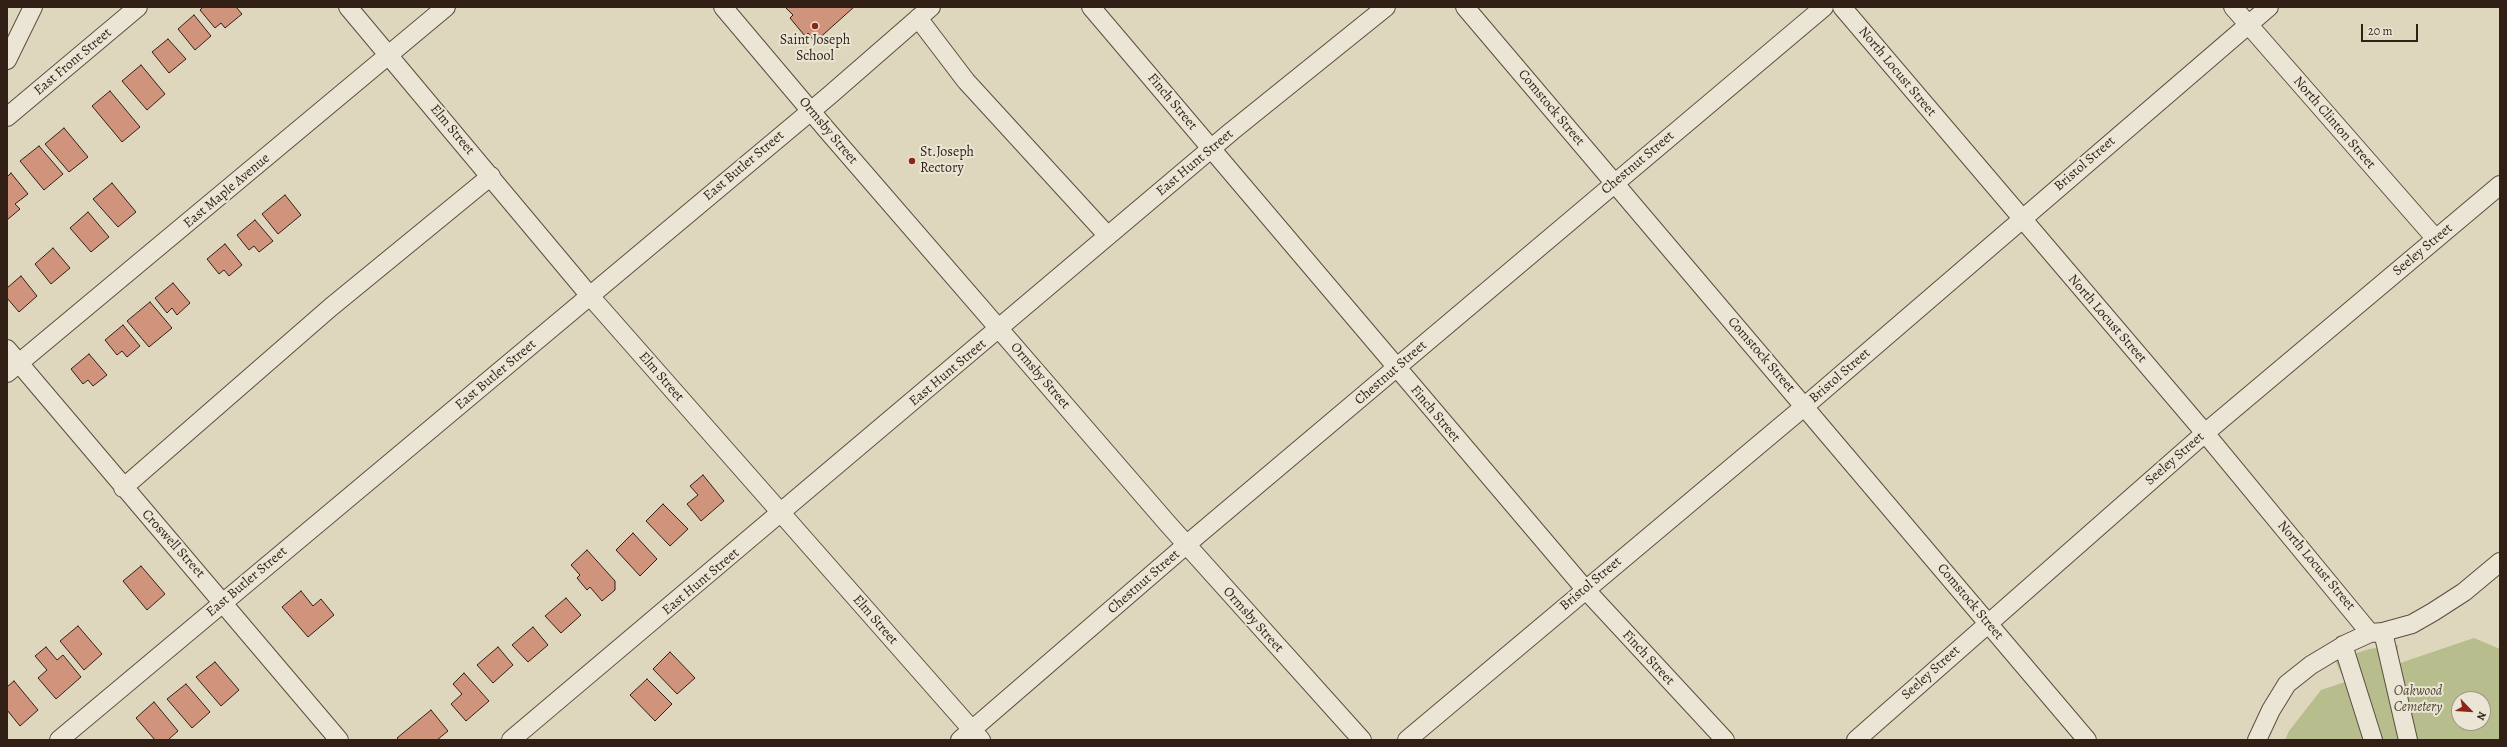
<!DOCTYPE html>
<style>
body{margin:0}
#map{position:relative;width:2507px;height:747px;overflow:hidden;background:#dfd7bd;font-family:Alegreya,serif}
canvas{display:block}
.frame{position:absolute;inset:0;border:8px solid #321f16;pointer-events:none}
.north{position:absolute;left:2451px;top:691px;width:40px;height:40px;box-sizing:border-box;background:#eae5d4;border:1px solid #a09688;border-radius:50%;rotate:115deg;font-size:11px;font-weight:700;line-height:16px;text-align:center;color:#321f16}
.north::after{content:'';display:block;margin:auto;width:14px;height:18px;background:#8f2418;clip-path:polygon(50% 0,100% 100%,50% 72%,0 100%)}
.scale{position:absolute;left:2361px;top:24px;width:57px;height:18px;box-sizing:border-box;border:2px solid #321f16;border-top:0;padding-left:5px;font-size:12px;line-height:14px;white-space:nowrap;color:#321f16;-webkit-text-stroke:3px #eae5d4;paint-order:stroke}
</style>
<div id="map">
<canvas width="2507" height="747"></canvas>
<div class="frame"></div>
<div class="north">N</div>
<div class="scale">20 m</div>
</div>
<script>
const context = document.querySelector('canvas').getContext('2d');
context.lineJoin = 'round';
function fillPath(path, color) { context.fillStyle = color; context.fill(path, 'evenodd'); }
const shape = rows => new Path2D(rows.map(r => 'M' + r).join(''));
function strokePath(path, color, width, dash) { context.strokeStyle = color; context.lineWidth = width; context.lineCap = dash ? 'butt' : 'round'; context.setLineDash(dash || []); context.stroke(path); }
function write(font, color, halo, rows, align = 'center') {
  context.font = font + ' Alegreya,serif'; context.lineWidth = 4; context.setLineDash([]); context.textBaseline = 'middle'; context.strokeStyle = halo; context.fillStyle = color; for (const [text, x, y, turn = 0] of rows) {
    context.save(); context.translate(x, y); context.rotate((+turn || 0) * Math.PI / 180); context.textAlign = isNaN(turn) ? turn : align; if (halo) context.strokeText(text, 0, 0); context.fillText(text, 0, 0); context.restore();
  }
}
fillPath(shape([
 [2474,638,2500,649,2500,740,2285,740,2289,731,2321,690,2345,682,2335,660,2369,649,2398,645,2397,664],
 [2459,699,2483,699,2483,723,2459,723]
]), '#b7bd8d');
const building = shape([
 [203,7,236,7,242,14,225,28,221,23,215,28,200,10,203,7],
 [785,7,854,7,815,42,808,33,805,36,790,18,793,15,785,7],
 [194,15,211,36,195,50,178,29,194,15],
 [168,39,186,59,169,73,152,52,168,39],
 [141,65,165,94,147,110,122,81,141,65],
 [110,91,140,127,122,142,92,106,110,91],
 [64,128,88,157,69,172,45,144,64,128],
 [39,146,63,174,44,190,20,161,39,146],
 [11,173,28,194,15,204,20,209,7,220,7,177,11,173],
 [112,183,136,212,118,227,93,199,112,183],
 [285,195,301,215,278,234,262,214,285,195],
 [88,212,109,237,91,252,70,228,88,212],
 [255,220,273,241,259,252,254,246,249,250,237,235,255,220],
 [225,244,242,265,229,276,224,270,219,274,207,259,225,244],
 [53,248,70,268,51,284,35,264,53,248],
 [21,276,37,296,19,312,7,298,7,288,21,276],
 [173,283,190,303,177,315,172,308,167,313,155,298,173,283],
 [150,302,172,328,149,347,127,321,150,302],
 [123,325,140,346,127,357,122,351,117,355,105,340,123,325],
 [89,354,107,375,93,386,88,380,83,384,71,369,89,354],
 [703,475,724,501,701,521,687,504,698,495,690,486,703,475],
 [663,504,688,529,670,546,646,521,663,504],
 [633,533,657,559,640,576,616,550,633,533],
 [587,550,615,581,615,590,602,601,590,587,587,590,577,578,580,575,571,565,587,550],
 [141,566,165,594,147,610,123,581,141,566],
 [301,591,313,606,321,599,334,615,308,637,282,607,301,591],
 [566,598,581,615,561,633,545,616,566,598],
 [78,626,102,654,84,670,60,641,78,626],
 [533,627,548,645,528,662,512,645,533,627],
 [46,647,57,660,63,655,81,677,56,699,38,678,47,670,35,656,46,647],
 [498,647,513,665,493,683,477,665,498,647],
 [670,652,695,678,677,694,653,669,670,652],
 [215,662,239,690,221,706,196,677,215,662],
 [464,673,489,701,466,721,451,704,462,694,453,684,464,673],
 [647,679,672,704,655,721,630,695,647,679],
 [14,681,38,710,20,726,7,710,7,687,14,681],
 [186,684,210,712,192,728,167,699,186,684],
 [154,702,178,731,168,740,155,740,136,718,154,702],
 [431,710,448,731,437,740,399,740,397,738,431,710]
]);
fillPath(building, '#d0947d');
strokePath(building, '#321f16', 1);
const minor = shape([
 [348,7,590,296,981,740],
 [723,7,826,129,1168,524,1362,740],
 [1091,7,1585,589,1725,740],
 [1465,7,2087,740],
 [1842,7,2205,433,2370,633],
 [2233,7,2436,239],
 [918,18,966,81,1108,236],
 [7,60,33,7],
 [7,117,138,7],
 [7,349,339,740],
 [7,373,446,7],
 [123,488,331,307,491,176],
 [2383,632,2408,740],
 [2343,645,2373,740],
 [59,740,830,95,931,7],
 [511,740,1232,131,1386,7],
 [960,740,1186,545,1824,7],
 [1407,740,1805,406,2269,7],
 [1856,740,2205,433,2500,185],
 [2257,740,2271,710,2287,684,2311,665,2346,644,2370,633,2383,632,2412,624,2433,612,2464,592,2500,562]
]);
strokePath(minor, '#5d4d40', 20);
strokePath(minor, '#eae5d4', 18);
for (const [x, y, r, color] of [
 [815,26,4,"#8f2418"],
 [912,161,4,"#8f2418"]
]) { const dot = new Path2D(); dot.arc(x, y, r, 0, 2 * Math.PI); context.fillStyle = color; context.fill(dot); strokePath(dot, '#eae5d4', 1.5); }
write('14px', '#321f16', '#eae5d4', [
 ["Saint Joseph",815,41],
 ["School",815,57],
 ["St.Joseph",920,153,"left"],
 ["Rectory",920,169,"left"]
]);
write('14px', '#321f16', '#eae5d4', [
 ["East Front Street",73,62,-40],
 ["North Locust Street",1897,72,50],
 ["Finch Street",1172,102,50],
 ["Comstock Street",1551,108,50],
 ["North Clinton Street",2334,123,49],
 ["Elm Street",452,130,50],
 ["Ormsby Street",828,131,50],
 ["East Hunt Street",1195,163,-40],
 ["Chestnut Street",1638,163,-40],
 ["Bristol Street",2085,164,-41],
 ["East Butler Street",744,166,-40],
 ["East Maple Avenue",227,191,-40],
 ["Seeley Street",2423,250,-40],
 ["North Locust Street",2107,319,49],
 ["Comstock Street",1761,355,49],
 ["East Hunt Street",948,373,-40],
 ["Chestnut Street",1391,373,-41],
 ["East Butler Street",496,375,-40],
 ["Ormsby Street",1040,376,49],
 ["Bristol Street",1840,376,-41],
 ["Elm Street",661,377,49],
 ["Finch Street",1435,414,50],
 ["Seeley Street",2175,459,-41],
 ["Croswell Street",173,544,48],
 ["North Locust Street",2316,566,50],
 ["East Butler Street",247,582,-40],
 ["East Hunt Street",701,582,-40],
 ["Chestnut Street",1144,582,-41],
 ["Bristol Street",1591,584,-40],
 ["Comstock Street",1970,602,50],
 ["Elm Street",875,620,49],
 ["Ormsby Street",1253,620,48],
 ["Finch Street",1648,658,47],
 ["Seeley Street",1931,673,-42]
]);
write('italic 14px', '#534634', '#eae5d4', [
 ["Oakwood",2418,692],
 ["Cemetery",2418,708]
]);
</script>
